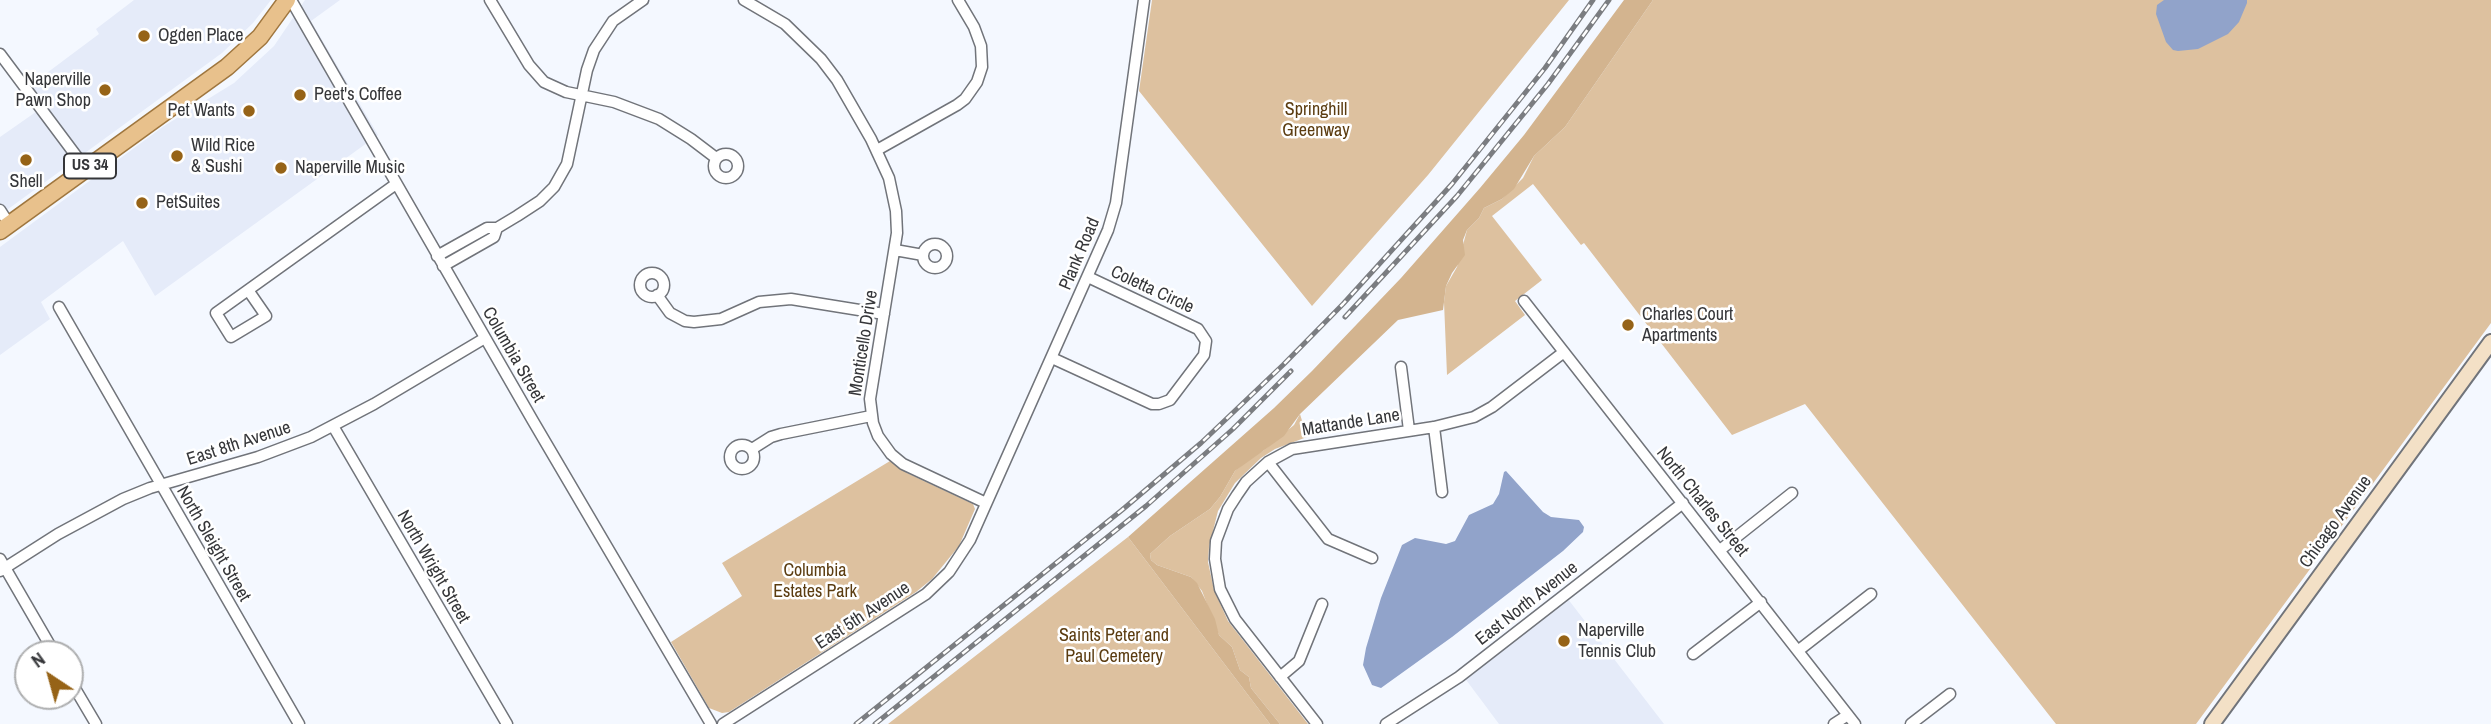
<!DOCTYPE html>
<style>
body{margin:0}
#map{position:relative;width:2491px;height:724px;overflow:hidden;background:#f4f8ff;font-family:"Archivo Narrow",sans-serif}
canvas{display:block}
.north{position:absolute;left:14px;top:640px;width:70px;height:70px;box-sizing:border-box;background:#fff;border:2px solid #aeafb0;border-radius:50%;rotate:324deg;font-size:19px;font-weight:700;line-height:28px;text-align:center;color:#353639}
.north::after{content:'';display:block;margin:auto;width:24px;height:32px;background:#966317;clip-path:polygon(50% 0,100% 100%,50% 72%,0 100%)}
</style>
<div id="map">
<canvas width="2491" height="724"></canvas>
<div class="north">N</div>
</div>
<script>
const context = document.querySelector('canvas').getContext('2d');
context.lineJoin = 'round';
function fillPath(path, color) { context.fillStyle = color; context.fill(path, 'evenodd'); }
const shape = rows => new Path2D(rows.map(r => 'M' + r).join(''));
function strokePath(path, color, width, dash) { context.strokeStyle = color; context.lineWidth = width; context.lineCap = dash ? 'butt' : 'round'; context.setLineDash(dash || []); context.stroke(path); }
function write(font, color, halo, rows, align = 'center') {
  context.font = font + ' "Archivo Narrow",sans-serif'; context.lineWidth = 5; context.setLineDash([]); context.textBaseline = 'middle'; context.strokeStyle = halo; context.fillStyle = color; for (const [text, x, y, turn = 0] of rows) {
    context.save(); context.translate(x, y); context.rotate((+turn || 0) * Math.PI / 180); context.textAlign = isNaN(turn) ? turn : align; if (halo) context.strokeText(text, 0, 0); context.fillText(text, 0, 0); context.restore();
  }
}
fillPath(shape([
 [134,0,271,0,253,23,222,53,0,215,0,137,43,107,28,87,99,34,96,29],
 [305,0,340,0,311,21,378,135,155,296,123,241,41,302,50,319,0,355,0,247,164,126,234,83,274,46],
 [1561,590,1664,724,1499,724,1458,669]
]), '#e5ebf9');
fillPath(shape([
 [1152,0,1569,0,1428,175,1312,306,1139,91],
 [1653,0,2491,0,2491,323,2196,724,2056,724,1805,404,1732,435,1584,243,1581,245,1533,184,1492,216,1542,280,1515,301,1525,315,1447,375,1444,302,1446,286,1457,267,1467,230,1479,218,1484,208,1502,199,1523,178,1534,156,1565,127],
 [1300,414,1307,437,1275,449,1261,458,1235,483,1218,511,1209,547,1208,562,1214,590,1228,621,1308,724,1280,724,1251,688,1249,677,1240,670,1232,647,1219,635,1202,591,1191,577,1157,565,1151,560,1150,554,1170,536,1210,509,1220,497,1235,471,1256,453,1263,451,1294,425],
 [890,461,907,473,973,504,975,509,959,546,932,579,916,592,729,712,722,713,709,708,671,642,742,596,722,563],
 [1128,537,1270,724,888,724]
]), '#ddc19f');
fillPath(shape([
 [1624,0,1653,0,1565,127,1534,156,1514,189,1502,199,1484,208,1479,218,1467,230,1463,240,1465,255,1452,273,1446,286,1443,310,1398,320,1300,414,1284,436,1235,471,1220,497,1210,509,1170,536,1150,554,1151,560,1157,565,1191,577,1197,583,1215,619,1219,635,1232,647,1240,670,1249,677,1251,688,1280,724,1270,724,1128,537,1274,408,1312,371,1401,278,1480,188,1524,135]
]), '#d3b48f');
fillPath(shape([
 [2164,0,2247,0,2247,3,2239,22,2228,34,2198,49,2178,51,2173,50,2166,42,2156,14,2157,5],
 [1506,471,1543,512,1551,517,1579,520,1584,527,1583,532,1563,551,1452,637,1381,688,1372,685,1363,665,1366,648,1381,598,1402,545,1415,538,1446,544,1455,541,1469,515,1493,504,1499,494,1504,472]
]), '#91a3ca');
const street = shape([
 [291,0,533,421,711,724],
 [490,0,529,65,544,82,566,92,614,102,659,119,691,139,716,158],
 [744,0,785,24,821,59,837,80,871,139,889,178,896,211,897,233,870,399,873,423,878,436,891,454,903,464,986,503],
 [0,54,86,169],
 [877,150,957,105,965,99,977,82,982,67,981,46,974,27,958,0],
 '714 166a12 12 0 1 1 24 0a12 12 0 1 1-24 0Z',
 [0,210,9,224],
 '923 256a12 12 0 1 1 24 0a12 12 0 1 1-24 0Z',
 [895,250,923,255],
 [437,256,487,228,497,228,517,216,540,201,554,187,567,164,587,70,594,50,613,21,643,0],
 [443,266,494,237,497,228],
 '640 285a12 12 0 1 1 24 0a12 12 0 1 1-24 0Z',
 [248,290,266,316,231,337,216,313,396,184],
 [657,295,670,313,685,321,694,322,721,319,759,302,791,299,884,314],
 [1524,301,1855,724],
 [59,307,299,724],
 [1052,358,1152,404,1159,404,1170,400,1204,355,1206,341,1198,329,1088,277],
 [1401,367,1409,430],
 [333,426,507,724],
 [1434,427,1442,492],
 '730 457a12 12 0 1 1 24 0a12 12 0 1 1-24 0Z',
 [752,449,771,437,781,434,871,416],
 [1268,462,1328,539,1372,558],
 [1720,550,1792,493],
 [0,559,55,654],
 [0,571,58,534,123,499,150,488,258,457,311,437,374,404,485,338],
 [1799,650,1871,594],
 [1693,654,1761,602],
 [1280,677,1299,661,1322,604],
 [70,680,96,724],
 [723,724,926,594,949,572,970,540,1108,230,1116,203,1144,0],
 [1317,724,1235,619,1220,589,1215,559,1216,541,1228,509,1237,495,1246,482,1268,462,1292,449,1434,427,1474,417,1492,407,1564,352],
 [1386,724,1459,677,1683,503],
 [1834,724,1848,715],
 [1911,724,1950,694]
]);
const secondary = shape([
 [2212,724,2491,342]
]);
const primary = shape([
 [0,231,227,67,260,37,287,0]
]);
strokePath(street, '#71747a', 13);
strokePath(secondary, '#71747a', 18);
strokePath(primary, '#9f763e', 19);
strokePath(street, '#fff', 10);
strokePath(secondary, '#f3e0c6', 14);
strokePath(primary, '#e8c18c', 16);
const rail = shape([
 [1345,317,1457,196,1548,84,1609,0],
 [856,724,1122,510,1201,443,1283,365,1343,304,1452,184,1545,68,1593,0],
 [875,724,1146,506,1233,429,1291,371]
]);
strokePath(rail, '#7b7d81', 5);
strokePath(rail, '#fff', 2.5, [8]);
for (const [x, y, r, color] of [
 [144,36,7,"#966317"],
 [105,90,7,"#966317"],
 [300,95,7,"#966317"],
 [249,111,7,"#966317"],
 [177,156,7,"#966317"],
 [26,160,7,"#966317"],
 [281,168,7,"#966317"],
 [142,203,7,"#966317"],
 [1628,325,7,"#966317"],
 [1564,641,7,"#966317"]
]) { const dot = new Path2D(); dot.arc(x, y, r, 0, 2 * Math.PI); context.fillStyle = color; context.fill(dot); strokePath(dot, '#fff', 2.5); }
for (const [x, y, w] of [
 [90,166,52]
]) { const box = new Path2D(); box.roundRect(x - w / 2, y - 12.5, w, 25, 5); context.fillStyle = '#fff'; context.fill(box); strokePath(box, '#353639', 2); }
write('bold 16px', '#353639', null, [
 ["US 34",90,166]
]);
write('18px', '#353639', '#fff', [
 ["Ogden Place",158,36],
 ["Naperville",91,80,"right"],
 ["Pawn Shop",91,101,"right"],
 ["Peet's Coffee",314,95],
 ["Pet Wants",235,111,"right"],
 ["Wild Rice",191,146],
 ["& Sushi",191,167],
 ["Naperville Music",295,168],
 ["Shell",26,182,"center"],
 ["PetSuites",156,203],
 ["Charles Court",1642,315],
 ["Apartments",1642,336],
 ["Naperville",1578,631],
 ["Tennis Club",1578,652]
], 'left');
write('18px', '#5b3c10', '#fff', [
 ["Springhill",1316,110],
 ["Greenway",1316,131],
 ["Columbia",815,571],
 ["Estates Park",815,592],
 ["Saints Peter and",1114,636],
 ["Paul Cemetery",1114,657]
]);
write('18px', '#353639', '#fff', [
 ["Plank Road",1080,254,-67],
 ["Coletta Circle",1152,290,25],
 ["Monticello Drive",864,343,-81],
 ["Columbia Street",513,355,60],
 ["Mattande Lane",1351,423,-9],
 ["East 8th Avenue",239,444,-18],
 ["North Charles Street",1702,502,51],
 ["Chicago Avenue",2336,522,-54],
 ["North Sleight Street",213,544,60],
 ["North Wright Street",433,567,60],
 ["East North Avenue",1527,604,-38],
 ["East 5th Avenue",863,616,-33]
]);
</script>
